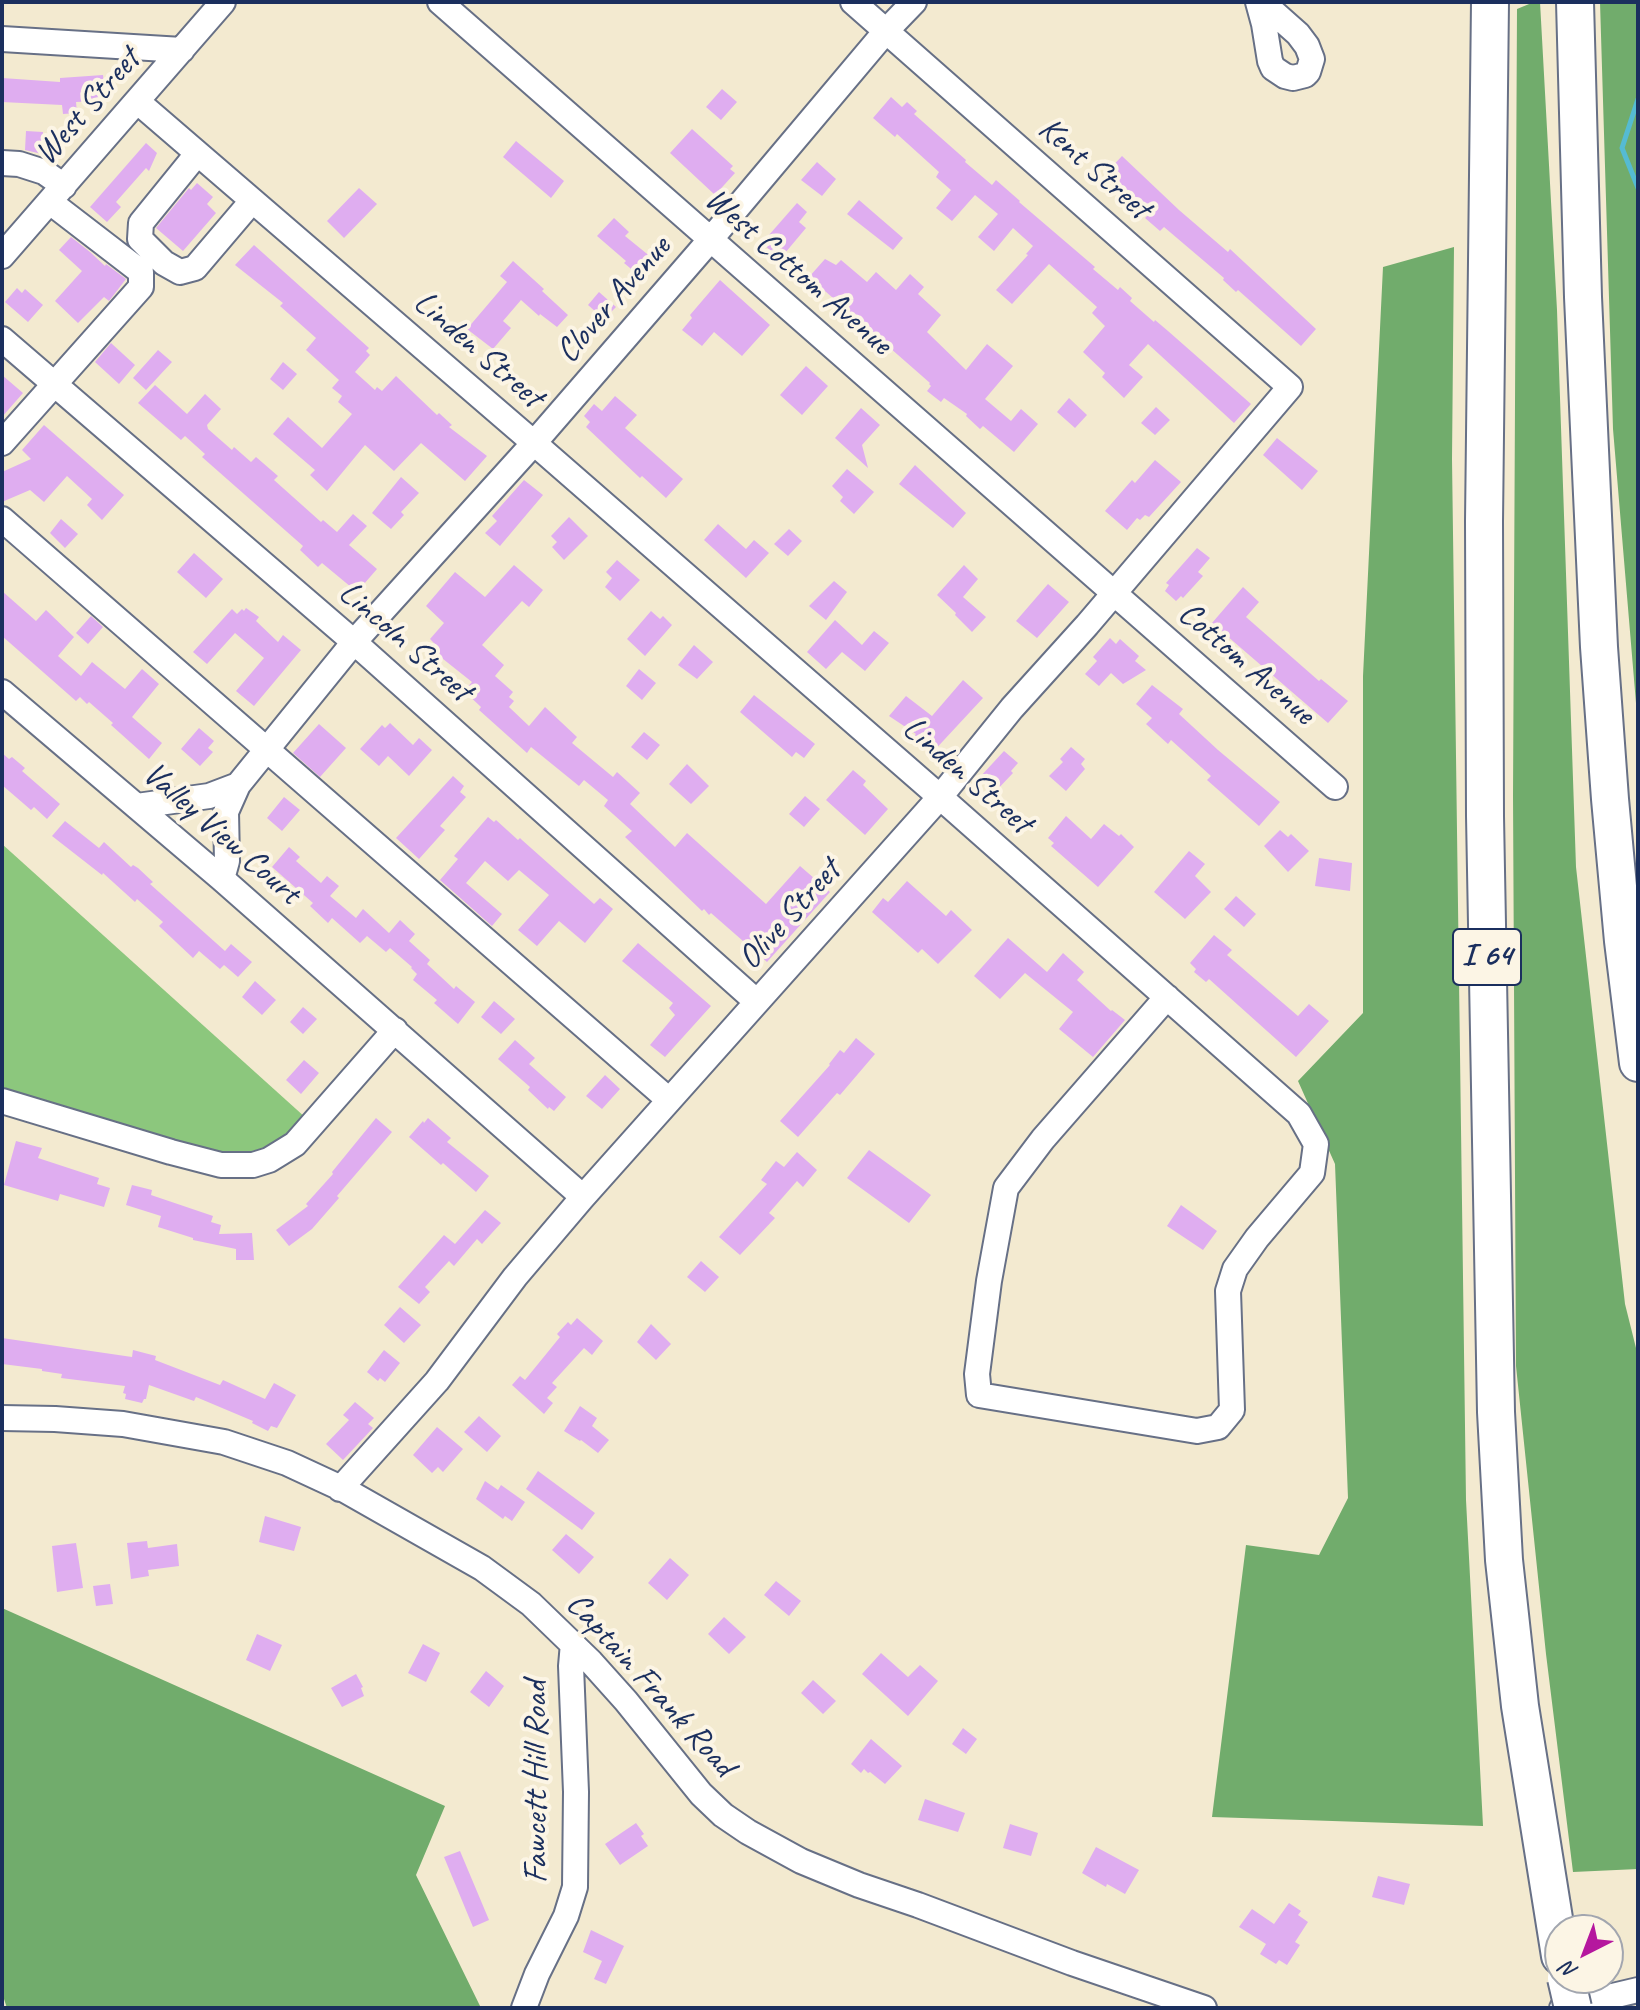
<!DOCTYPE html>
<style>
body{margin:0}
#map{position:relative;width:1640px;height:2010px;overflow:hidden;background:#f3ead0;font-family:Caveat,sans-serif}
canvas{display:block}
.frame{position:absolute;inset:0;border:4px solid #1b2f5e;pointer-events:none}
.north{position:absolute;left:1544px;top:1914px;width:80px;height:80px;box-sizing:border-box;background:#fcf5e5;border:2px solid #a2a6af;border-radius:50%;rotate:222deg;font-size:22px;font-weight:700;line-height:32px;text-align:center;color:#1b2f5e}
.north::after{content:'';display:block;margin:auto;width:28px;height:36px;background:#b5179e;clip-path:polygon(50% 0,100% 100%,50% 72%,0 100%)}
</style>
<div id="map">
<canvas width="1640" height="2010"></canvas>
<div class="frame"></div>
<div class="north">N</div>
</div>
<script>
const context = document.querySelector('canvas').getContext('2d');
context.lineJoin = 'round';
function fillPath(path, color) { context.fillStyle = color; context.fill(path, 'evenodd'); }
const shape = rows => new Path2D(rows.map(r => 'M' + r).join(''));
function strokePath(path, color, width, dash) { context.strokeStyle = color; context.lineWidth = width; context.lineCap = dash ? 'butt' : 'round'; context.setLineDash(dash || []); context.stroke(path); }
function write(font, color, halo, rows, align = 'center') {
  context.font = font + ' Caveat,sans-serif'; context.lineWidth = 8; context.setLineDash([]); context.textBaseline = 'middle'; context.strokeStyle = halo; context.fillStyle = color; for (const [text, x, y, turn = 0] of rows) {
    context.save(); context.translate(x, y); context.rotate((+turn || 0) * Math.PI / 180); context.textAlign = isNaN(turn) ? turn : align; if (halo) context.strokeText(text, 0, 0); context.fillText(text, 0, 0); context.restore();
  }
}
fillPath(shape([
 [2,844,306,1118,269,1147,231,1156,193,1148,2,1090]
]), '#8cc77d');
fillPath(shape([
 [1534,2,1540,2,1557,310,1576,867,1625,1304,1638,1356,1638,1869,1573,1872,1546,1654,1516,1366,1513,795,1517,9],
 [1600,2,1638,2,1638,727,1613,429],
 [1454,247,1452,459,1466,1500,1483,1826,1212,1817,1246,1545,1319,1555,1348,1498,1335,1164,1298,1081,1363,1013,1363,676,1383,267],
 [2,1608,445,1806,416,1875,481,2008,7,2008,2,1993]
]), '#71ac6c');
strokePath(shape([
 [1638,99,1622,148,1638,188]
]), '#55bbd3', 5);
fillPath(shape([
 [103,75,105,94,100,94,101,99,96,99,97,101,76,102,77,113,63,114,62,105,2,102,2,78,60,82,60,78],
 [722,89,737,102,721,120,706,107],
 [891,97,902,107,907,102,917,111,914,114,966,160,965,162,992,185,996,180,1020,201,1019,202,1095,267,1093,269,1118,290,1120,287,1132,298,1130,301,1154,322,1155,320,1168,331,1251,404,1234,423,1148,344,1129,365,1143,377,1124,398,1102,377,1105,373,1083,352,1105,326,1092,313,1097,307,1049,264,1012,304,996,290,1028,255,1026,254,1033,246,1013,228,994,251,978,237,998,214,975,195,952,221,936,208,951,190,936,177,939,172,897,134,895,137,873,118],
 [692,129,733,166,730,169,735,173,715,195,670,153],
 [26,131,43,132,42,154,25,150],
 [516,141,564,181,551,198,503,157],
 [146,143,157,153,149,171,146,168,116,202,121,207,107,222,90,207],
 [1122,156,1179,210,1228,252,1230,249,1316,329,1301,346,1238,290,1236,292,1223,280,1224,278,1164,227,1160,231,1145,218,1150,213,1105,174],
 [817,162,836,179,822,196,801,180],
 [197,183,213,197,207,204,216,213,183,251,156,228,189,188,191,190],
 [359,188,377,204,344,238,327,221],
 [859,200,903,238,893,250,847,214],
 [797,203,807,212,799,222,806,228,780,259,762,243],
 [614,218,629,232,625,236,657,262,642,278,624,263,626,261,597,236],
 [71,237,90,252,105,266,106,264,126,279,109,301,104,297,78,323,55,301,82,271,59,250],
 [254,245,369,348,366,351,370,355,355,372,375,390,377,387,382,391,396,376,437,415,439,413,452,425,449,427,487,456,465,481,421,443,394,471,365,445,327,491,310,475,315,470,273,434,288,417,322,448,352,414,338,402,342,396,332,388,339,380,306,350,316,338,280,306,283,303,235,265],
 [825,259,836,265,841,260,867,282,876,272,896,290,910,274,924,287,918,294,941,315,927,332,966,370,987,344,1013,366,985,399,1011,421,1021,409,1038,424,1014,452,983,426,980,429,966,416,967,414,944,398,941,402,927,391,931,386,929,384,930,383,809,277],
 [513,261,544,289,542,291,568,315,557,327,540,314,539,316,521,300,503,321,511,328,493,349,467,329,507,282,500,276],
 [720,280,770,325,742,356,714,332,702,346,682,330,692,318,690,315],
 [17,288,22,293,25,289,43,305,28,322,5,302],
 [599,292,616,307,604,319,588,305],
 [111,343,135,365,119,384,95,362],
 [158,350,172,362,146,390,133,378],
 [283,362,297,374,283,390,270,379],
 [806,366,828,386,802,415,780,395],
 [2,375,23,393,2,417],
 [155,385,187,414,205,394,221,409,207,425,208,429,232,450,234,447,251,462,256,457,278,476,274,480,321,522,323,520,337,532,353,514,367,526,349,545,377,569,357,592,322,563,318,567,300,550,303,546,202,457,205,454,185,436,181,440,138,403],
 [615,396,637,415,625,428,683,479,666,498,642,476,640,478,586,427,590,422,584,416,594,404,602,411],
 [1069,398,1087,415,1075,428,1057,412],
 [1156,407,1170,420,1155,435,1141,423],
 [861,408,880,425,862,445,868,468,835,438],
 [44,425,124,495,102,520,87,505,92,499,67,476,44,502,30,490,2,502,2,472,31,459,22,450],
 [1277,438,1318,471,1302,490,1263,455],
 [1155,460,1181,482,1149,517,1145,515,1140,520,1137,518,1127,530,1105,511,1132,480,1135,483],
 [915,465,966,513,953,528,899,484],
 [847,469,874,492,854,514,840,501,843,497,832,486],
 [401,477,419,493,401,512,404,515,391,529,372,513],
 [524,480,543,495,500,546,485,533,497,521,492,516],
 [569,517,588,536,564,560,552,547,557,542,551,536],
 [61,519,78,534,65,548,50,533],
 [718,524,746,549,754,540,769,553,746,578,704,540],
 [789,529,802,541,788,556,774,544],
 [1197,548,1210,558,1198,572,1203,576,1183,598,1181,596,1176,601,1165,591,1169,585,1166,583],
 [194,553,223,579,206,598,177,572],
 [617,560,640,580,620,601,605,587,612,578,606,572],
 [514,565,543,590,529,607,522,601,482,645,504,665,495,676,513,692,509,697,514,701,509,707,529,726,545,707,577,737,572,743,613,777,617,772,640,793,630,804,675,847,687,833,766,904,800,866,830,892,767,962,711,913,709,915,704,909,702,911,625,837,632,831,604,806,608,800,584,780,579,786,531,747,527,753,479,710,481,707,464,691,472,682,433,651,437,646,430,639,444,623,426,606,455,572,485,597],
 [964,565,978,579,963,597,986,617,972,632,955,615,956,613,937,595],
 [834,581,847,592,826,620,809,606],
 [1048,584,1069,602,1037,638,1016,621],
 [1243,587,1259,602,1246,617,1319,681,1321,679,1348,701,1328,723,1212,623],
 [2,591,36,621,46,610,74,637,58,656,81,676,92,662,125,689,142,669,159,684,132,717,162,743,149,759,111,725,113,723,89,702,87,704,80,697,76,701,2,636],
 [246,608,259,617,256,621,278,642,283,635,301,650,254,706,236,691,264,658,235,633,207,664,193,652,232,609,237,614,242,609,244,611],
 [651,611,660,619,663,616,672,625,645,656,627,639],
 [91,616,103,627,88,644,76,633],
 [835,620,862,645,874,631,889,643,865,671,842,652,826,669,807,652],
 [1110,638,1116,644,1120,639,1139,656,1135,661,1146,670,1123,684,1111,673,1099,686,1085,674,1097,661,1093,657],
 [694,645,713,662,697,679,678,665],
 [639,669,656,683,642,700,626,686],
 [963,680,983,698,931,754,913,737,916,734,889,716,906,696,932,716],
 [1152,685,1183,709,1179,714,1218,750,1280,802,1259,826,1207,780,1211,776,1171,740,1168,744,1146,724,1152,718,1136,704],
 [754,695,815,744,804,758,796,752,792,757,740,712],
 [390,723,413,745,419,738,432,750,409,776,388,756,379,766,360,749,382,725,385,728],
 [319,724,346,748,320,777,293,753],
 [199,728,214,741,208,748,213,752,200,766,181,749],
 [644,732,660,745,647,760,631,747],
 [1071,747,1085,759,1081,764,1085,769,1066,791,1049,776,1063,762,1060,759],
 [1004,751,1018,763,1011,771,1013,773,995,792,980,777],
 [2,753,9,759,12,757,25,768,22,771,60,804,47,819,34,807,31,810,2,785],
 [687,764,709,786,691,804,669,784],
 [853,770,866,781,863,785,888,809,865,835,826,800],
 [453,776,464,786,460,792,466,797,440,826,445,830,419,859,396,838],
 [805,796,820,809,804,827,789,814],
 [284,797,300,810,282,831,267,818],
 [1066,816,1091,839,1104,824,1119,836,1121,834,1134,847,1098,887,1051,846,1054,843,1048,838],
 [488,817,494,822,496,820,518,840,520,838,522,840,594,904,600,898,613,909,585,943,559,921,537,946,518,930,549,895,519,870,508,881,485,861,466,883,502,914,492,926,440,880,458,859,454,856],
 [65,821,99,848,104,842,131,867,133,865,138,868,153,882,150,884,225,951,231,944,252,962,238,977,224,965,220,969,199,951,193,958,159,926,163,922,137,899,135,902,103,873,102,875,52,836],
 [1280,830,1288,837,1291,834,1309,851,1288,872,1264,846],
 [289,847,300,857,296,861,321,883,327,876,339,886,330,896,356,918,363,909,389,933,400,920,415,934,409,941,430,960,427,964,454,989,456,986,475,1002,458,1024,434,1003,437,1000,413,980,417,974,411,968,412,967,390,948,386,952,367,936,360,943,332,918,328,923,310,906,313,903,272,867],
 [1189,851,1205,864,1195,876,1211,892,1185,919,1154,892],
 [1319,858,1352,863,1350,891,1315,886],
 [907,881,946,916,951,910,972,930,938,964,922,949,918,953,872,912,883,898,888,902],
 [1236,896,1256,914,1244,927,1224,909],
 [1214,935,1232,950,1227,955,1298,1016,1309,1004,1329,1021,1296,1057,1209,979,1206,982,1194,972,1196,969,1190,963],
 [1008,938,1047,972,1063,953,1084,972,1077,980,1111,1011,1112,1010,1125,1020,1093,1057,1059,1029,1073,1012,1025,973,1000,999,974,976],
 [638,943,711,1006,665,1057,650,1045,675,1015,669,1008,673,1003,622,961],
 [255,981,276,1000,262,1015,242,997],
 [494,1001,515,1019,501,1034,481,1017],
 [303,1007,317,1019,303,1034,290,1022],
 [856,1038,875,1054,840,1095,837,1093,798,1137,780,1121,830,1065,829,1064,840,1050,844,1053],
 [515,1040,535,1058,529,1064,566,1097,554,1111,549,1107,548,1109,528,1090,530,1087,498,1059],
 [304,1060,319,1073,301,1094,286,1080],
 [605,1075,620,1089,602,1109,586,1096],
 [376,1118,392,1132,337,1196,339,1198,312,1229,289,1246,276,1230,308,1206,306,1204,333,1174,332,1172],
 [428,1118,451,1138,447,1142,489,1176,476,1192,443,1163,441,1165,409,1137,423,1121,424,1123],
 [16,1141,42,1148,38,1158,99,1178,97,1184,110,1188,104,1207,60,1194,58,1201,4,1185],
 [869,1150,931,1195,909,1223,847,1178],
 [797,1152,817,1170,803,1187,797,1181,769,1213,775,1218,740,1255,719,1237,767,1184,761,1180,776,1161,784,1167],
 [132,1185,152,1190,151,1195,213,1216,211,1222,221,1225,219,1234,252,1233,254,1260,236,1260,236,1249,193,1240,193,1238,158,1227,161,1216,126,1205],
 [1181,1205,1217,1231,1203,1250,1167,1226],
 [485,1210,501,1223,482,1244,477,1239,454,1266,449,1261,425,1287,430,1292,419,1304,398,1287,444,1235,455,1244],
 [701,1261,719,1277,705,1292,687,1277],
 [400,1307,421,1325,404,1343,384,1325],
 [577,1318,603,1341,592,1355,584,1348,552,1383,557,1387,547,1398,553,1403,544,1414,512,1385,520,1376,525,1380,560,1337,557,1334,568,1322,571,1325],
 [651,1324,671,1344,656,1360,637,1342],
 [2,1338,132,1357,133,1350,156,1356,155,1360,220,1385,223,1380,265,1399,274,1383,296,1395,277,1428,271,1426,268,1431,252,1423,253,1421,196,1397,194,1401,149,1385,146,1399,144,1399,142,1403,125,1399,126,1394,123,1393,125,1386,61,1378,62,1374,42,1371,42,1369,2,1364],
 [384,1350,400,1363,385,1382,380,1378,378,1381,367,1372],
 [355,1402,374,1418,368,1424,373,1428,343,1460,326,1444,349,1420,343,1415],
 [580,1406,597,1418,592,1426,609,1440,598,1453,581,1440,580,1441,564,1431],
 [479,1416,501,1436,487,1452,464,1432],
 [437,1427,463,1449,443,1472,438,1467,432,1473,413,1455],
 [538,1471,595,1513,582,1530,526,1489],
 [485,1481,498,1490,501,1485,525,1502,512,1521,505,1516,503,1519,476,1499],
 [265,1516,301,1527,294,1551,259,1542],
 [566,1534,594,1557,579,1574,552,1550],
 [147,1541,148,1548,177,1544,179,1566,148,1570,149,1576,131,1579,127,1543],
 [76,1543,83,1588,57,1592,52,1546],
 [670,1558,689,1575,667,1600,648,1583],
 [776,1581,801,1601,789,1616,764,1595],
 [110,1584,113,1604,96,1606,93,1586],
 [724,1617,746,1637,729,1654,708,1634],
 [257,1634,282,1645,270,1671,246,1660],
 [423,1644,440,1653,426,1682,408,1673],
 [881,1653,908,1677,920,1665,938,1681,908,1716,862,1674],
 [486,1671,504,1686,489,1707,470,1692],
 [356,1674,363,1687,361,1688,364,1696,342,1707,331,1688],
 [813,1680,836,1701,823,1714,801,1693],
 [963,1728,977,1739,966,1754,952,1744],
 [871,1739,902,1766,885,1784,870,1772,868,1773,864,1769,861,1773,851,1764],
 [925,1799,965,1813,958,1832,918,1820],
 [636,1823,644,1834,641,1836,648,1846,620,1865,605,1844],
 [1010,1824,1038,1833,1031,1856,1003,1848],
 [1096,1847,1139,1870,1125,1894,1107,1884,1106,1887,1082,1873],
 [460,1851,489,1920,473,1927,444,1857],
 [1378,1876,1410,1884,1404,1905,1372,1897],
 [1289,1903,1301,1911,1298,1915,1308,1922,1295,1942,1300,1945,1287,1965,1279,1960,1276,1964,1260,1954,1266,1944,1239,1927,1252,1909,1274,1924],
 [591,1930,624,1946,606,1984,594,1979,602,1961,583,1952]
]), '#dfadf0');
const minor = shape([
 [440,2,1335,787],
 [1258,2,1264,24,1270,61,1273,68,1285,76,1293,78,1305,75,1308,72,1312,59,1307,46,1298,34,1262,2],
 [2,39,182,50],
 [138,102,534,443,940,797,1299,1114,1316,1144,1312,1173,1257,1238,1235,1269,1228,1291,1232,1410,1218,1427,1197,1431,979,1395,977,1374,989,1281,1006,1188,1043,1139,1167,997],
 [197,154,141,223,140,239,164,263,180,272,195,268,252,201],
 [2,163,19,164,44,172,64,186],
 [2,256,223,2],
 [2,339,354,642,757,1002],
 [2,443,141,287,141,272,50,202],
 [2,519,669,1100],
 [2,692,222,879,583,1197],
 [137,806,209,796,238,785],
 [222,879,227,861,226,812,238,785,354,642,534,443,710,240,886,31,914,2],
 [2,1101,171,1152,221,1165,253,1165,269,1160,295,1144,395,1030],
 [2,1418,55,1419,123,1424,224,1442,287,1463,343,1489,482,1568,531,1604,591,1662,626,1701,701,1794,723,1815,748,1832,801,1861,859,1885,918,1905,1072,1963,1204,2008],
 [340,1489,437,1381,515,1277,583,1197,940,797,1012,708,1087,625,1290,387,853,2],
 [524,2008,537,1974,566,1916,575,1887,576,1792,571,1666,573,1643],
 [1562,2008,1638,1990]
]);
const highway = shape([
 [1490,2,1484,521,1485,816,1496,1412,1504,1560,1520,1706,1560,1956],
 [1575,2,1583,297,1599,647,1610,799,1623,941,1638,1063]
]);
strokePath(minor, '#677086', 28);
strokePath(highway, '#677086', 40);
strokePath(minor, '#fff', 24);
strokePath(highway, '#fff', 36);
const highwayBridge = shape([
 [1566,1978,1573,2008]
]);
strokePath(highwayBridge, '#677086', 40, []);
strokePath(highwayBridge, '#fff', 36);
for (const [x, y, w] of [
 [1487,957,68]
]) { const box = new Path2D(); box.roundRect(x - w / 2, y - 28, w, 56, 6); context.fillStyle = '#fcf5e5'; context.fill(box); strokePath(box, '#1b2f5e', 2); }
write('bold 32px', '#1b2f5e', null, [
 ["I 64",1487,957]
]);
write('34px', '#1b2f5e', '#fcf5e5', [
 ["West Street",88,107,-49],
 ["Kent Street",1094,169,41],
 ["West Cottom Avenue",798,272,41],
 ["Clover Avenue",614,300,-49],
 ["Linden Street",478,350,41],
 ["Lincoln Street",405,642,41],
 ["Cottom Avenue",1246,664,41],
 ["Linden Street",967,776,41],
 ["Valley View Court",221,834,41],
 ["Olive Street",790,915,-48],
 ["Captain Frank Road",650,1685,48],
 ["Fawcett Hill Road",537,1782,-90]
]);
</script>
